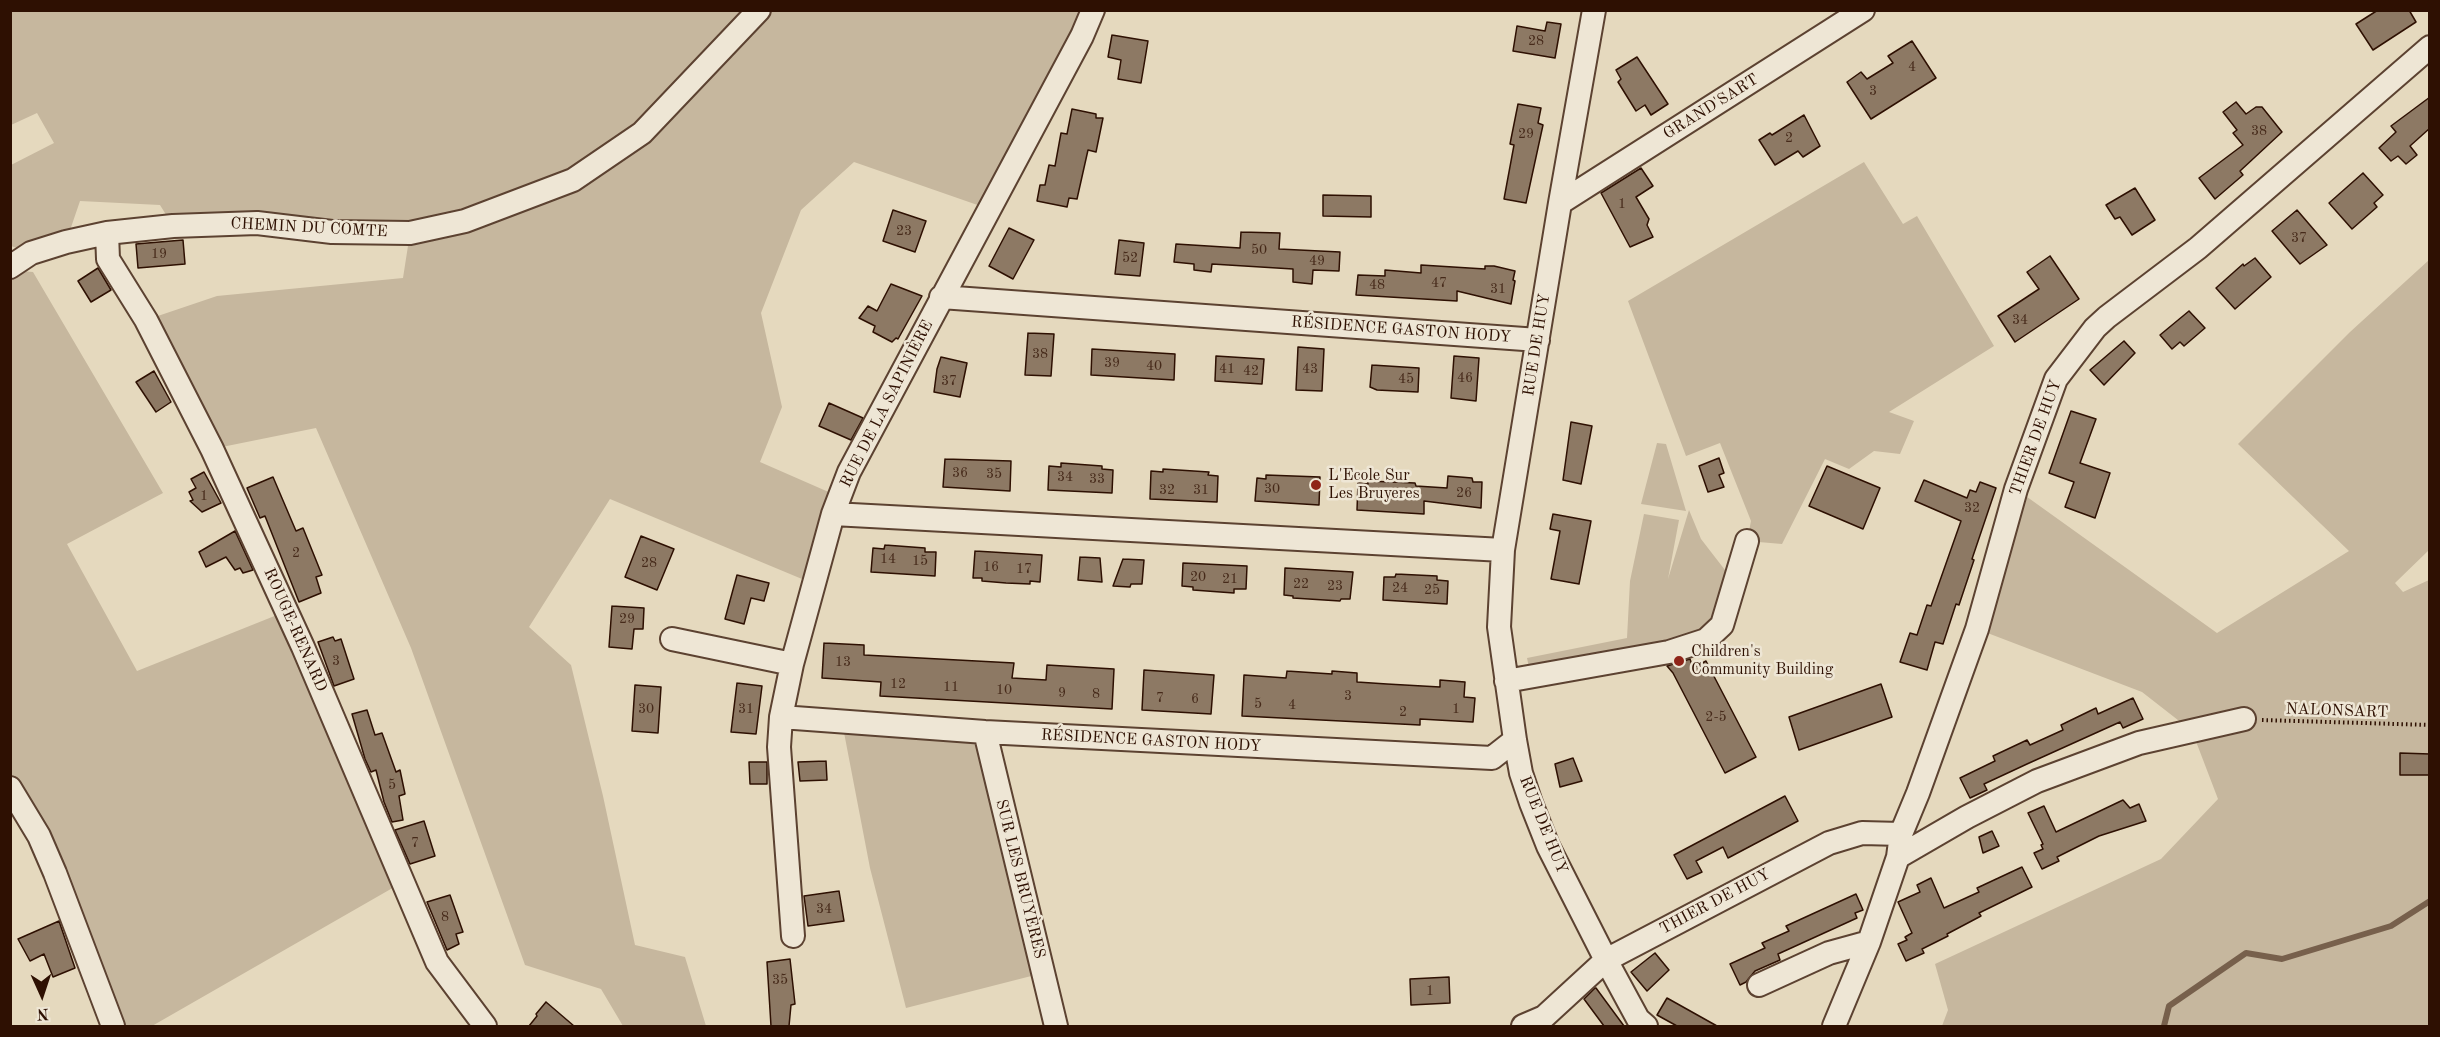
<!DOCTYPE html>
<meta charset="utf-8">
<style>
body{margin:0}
#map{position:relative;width:2440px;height:1037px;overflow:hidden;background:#e5d9be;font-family:"Old Standard TT",serif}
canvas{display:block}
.frame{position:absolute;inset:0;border:12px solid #2e1002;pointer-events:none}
.north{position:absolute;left:12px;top:965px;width:60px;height:60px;-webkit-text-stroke:4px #eee6d5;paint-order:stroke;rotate:177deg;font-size:16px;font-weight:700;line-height:24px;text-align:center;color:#2e1002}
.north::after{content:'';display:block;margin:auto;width:21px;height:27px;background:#2e1002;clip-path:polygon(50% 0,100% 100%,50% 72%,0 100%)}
</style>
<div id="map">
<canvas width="2440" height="1037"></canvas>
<div class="frame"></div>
<div class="north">N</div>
</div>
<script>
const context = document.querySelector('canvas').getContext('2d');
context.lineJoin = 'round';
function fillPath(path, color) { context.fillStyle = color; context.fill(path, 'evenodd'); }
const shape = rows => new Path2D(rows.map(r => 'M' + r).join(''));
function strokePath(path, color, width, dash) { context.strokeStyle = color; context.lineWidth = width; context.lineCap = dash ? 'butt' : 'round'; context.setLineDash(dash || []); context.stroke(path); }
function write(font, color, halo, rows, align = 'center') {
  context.font = font + ' "Old Standard TT",serif'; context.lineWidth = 5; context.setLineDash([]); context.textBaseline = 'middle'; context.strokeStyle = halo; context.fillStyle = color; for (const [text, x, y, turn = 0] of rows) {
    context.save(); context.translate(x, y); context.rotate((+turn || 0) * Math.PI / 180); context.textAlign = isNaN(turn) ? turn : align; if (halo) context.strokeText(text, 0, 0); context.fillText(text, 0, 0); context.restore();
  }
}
fillPath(shape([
 [11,11,1093,11,989,209,854,162,801,210,761,313,782,407,760,462,840,497,814,584,610,499,529,627,571,665,603,796,635,945,685,957,706,1026,623,1026,601,989,525,965,411,648,316,428,212,449,146,320,217,296,403,278,410,233,173,226,160,205,80,201,66,242,31,253,11,246,11,165,54,143,37,113,11,125],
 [1864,162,1903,224,1917,216,1994,346,1889,412,1914,421,1900,454,1874,451,1849,469,1825,459,1782,544,1747,541,1751,521,1720,443,1686,456,1628,301],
 [2429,260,2429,550,2395,583,2403,592,2429,580,2429,1026,1942,1026,1948,1010,1935,964,2161,859,2218,799,2192,731,2142,692,1977,629,2016,489,2217,633,2349,551,2238,444,2350,332],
 [10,270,33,272,163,493,67,544,137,671,287,611,403,882,152,1026,113,1026,11,788],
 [1657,443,1666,444,1686,511,1641,504],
 [1689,510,1701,539,1735,583,1706,640,1531,677,1527,658,1627,638,1630,581,1644,514,1679,520,1668,579],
 [842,722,985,732,1043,973,906,1008,870,868]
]), '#c6b79e');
strokePath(shape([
 [2164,1026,2169,1006,2246,953,2282,959,2391,926,2430,901]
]), '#77604c', 6);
const building = shape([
 [2378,10,2409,10,2416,22,2373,50,2356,24,2378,10],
 [1547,22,1561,24,1555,58,1513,51,1517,26,1545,31,1547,22],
 [1112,35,1148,41,1141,83,1118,79,1121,60,1108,57,1112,35],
 [1912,41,1936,78,1871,119,1847,82,1861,72,1867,79,1893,63,1888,56,1912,41],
 [1637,57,1668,104,1651,115,1645,105,1636,111,1618,82,1621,79,1616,70,1637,57],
 [2430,97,2430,128,2410,146,2417,155,2406,164,2398,156,2391,161,2379,148,2396,132,2391,126,2430,97],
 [2236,102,2246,114,2256,107,2262,107,2282,132,2240,171,2243,175,2215,199,2199,178,2243,145,2233,133,2237,130,2223,112,2236,102],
 [1518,104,1541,108,1538,123,1543,125,1526,203,1504,199,1514,145,1510,144,1518,104],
 [1072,109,1096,114,1096,118,1103,118,1096,152,1088,150,1077,199,1069,198,1067,207,1037,201,1040,185,1045,185,1049,165,1055,166,1061,133,1067,134,1072,109],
 [1804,115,1820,146,1803,157,1798,151,1775,165,1759,140,1770,133,1772,135,1804,115],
 [1641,168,1653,186,1636,197,1649,219,1647,225,1653,237,1630,247,1601,193,1641,168],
 [2363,173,2383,195,2374,203,2377,207,2352,229,2329,203,2363,173],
 [2135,188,2155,220,2132,235,2120,217,2115,219,2106,205,2135,188],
 [1323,195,1371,196,1371,217,1323,216,1323,195],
 [893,210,926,221,915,252,883,241,893,210],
 [2297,210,2327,245,2300,264,2272,231,2297,210],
 [1009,228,1034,240,1013,279,989,266,1009,228],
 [1241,232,1280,233,1279,249,1340,252,1339,271,1313,270,1312,284,1293,282,1293,269,1212,264,1211,272,1194,270,1194,264,1174,262,1176,244,1240,248,1241,232],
 [183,240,185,264,138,268,136,244,183,240],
 [1119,240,1144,243,1140,276,1115,274,1119,240],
 [2050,256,2079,299,2015,342,1998,316,2039,289,2027,272,2050,256],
 [2255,258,2271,277,2235,309,2216,288,2243,264,2244,266,2255,258],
 [1421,265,1485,269,1485,266,1494,266,1515,271,1513,280,1515,281,1511,304,1457,291,1457,301,1356,295,1358,275,1385,276,1385,270,1421,273,1421,265],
 [98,268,111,290,91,302,78,281,98,268],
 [891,284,922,296,898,339,896,338,892,342,873,332,875,326,859,318,868,306,877,311,891,284],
 [2189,311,2205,328,2184,346,2180,342,2172,349,2160,335,2189,311],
 [1028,333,1054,334,1051,376,1025,375,1028,333],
 [2124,341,2135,353,2104,385,2090,370,2124,341],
 [1298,347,1324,349,1322,391,1296,390,1298,347],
 [1092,349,1175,354,1174,380,1091,375,1092,349],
 [1216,356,1264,359,1262,384,1215,381,1216,356],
 [1454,356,1479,358,1476,401,1451,398,1454,356],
 [941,357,967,363,960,397,934,392,937,369,941,357],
 [1372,365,1419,368,1418,392,1377,390,1370,387,1372,365],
 [154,371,171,402,156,412,136,382,154,371],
 [829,403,863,418,851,440,819,426,829,403],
 [2071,411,2096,419,2080,463,2110,473,2095,518,2065,507,2074,482,2049,473,2071,411],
 [1571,422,1592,426,1581,484,1563,480,1571,422],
 [1719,458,1724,473,1719,475,1724,487,1708,492,1699,466,1719,458],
 [945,459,1011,461,1010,491,943,487,945,459],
 [1061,463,1102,466,1102,469,1113,470,1112,493,1048,490,1049,466,1061,467,1061,463],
 [1827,466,1880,488,1863,529,1809,506,1827,466],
 [1163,469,1209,472,1208,475,1218,476,1217,502,1150,499,1151,471,1163,472,1163,469],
 [204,472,221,503,202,512,190,501,193,500,189,492,196,488,191,479,204,472],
 [1266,475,1320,477,1319,505,1255,501,1257,478,1266,479,1266,475],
 [1448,476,1472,478,1473,482,1482,482,1481,508,1424,501,1424,514,1357,510,1358,483,1368,484,1368,481,1415,483,1416,486,1447,488,1448,476],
 [273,477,296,531,303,528,322,575,316,577,321,593,299,602,265,516,260,518,247,488,273,477],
 [1924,480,1967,498,1970,490,1976,492,1980,482,1996,488,1972,559,1974,560,1959,605,1956,604,1943,644,1935,642,1927,670,1900,662,1910,633,1917,635,1927,605,1931,606,1961,521,1915,501,1924,480],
 [1553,514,1591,521,1579,584,1551,579,1560,531,1550,529,1553,514],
 [235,531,253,570,243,573,240,568,235,570,226,557,206,567,199,552,235,531],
 [641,536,674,549,657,590,625,577,641,536],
 [885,545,925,548,925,552,936,552,935,576,871,572,873,548,884,549,885,545],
 [975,551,1042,555,1040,582,1030,581,1030,584,1006,583,982,581,982,578,973,578,975,551],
 [1080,557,1100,558,1102,582,1078,580,1080,557],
 [1123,559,1144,560,1142,584,1131,584,1130,587,1113,586,1123,559],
 [1183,563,1247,566,1246,589,1234,589,1234,593,1193,590,1193,587,1182,586,1183,563],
 [1285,568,1353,572,1350,599,1341,599,1340,601,1293,598,1293,596,1284,595,1285,568],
 [1396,574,1437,576,1437,580,1448,581,1447,604,1383,600,1384,577,1395,577,1396,574],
 [737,575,769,583,764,601,751,598,744,624,725,619,737,575],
 [612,606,644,608,643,629,634,629,632,649,609,647,612,606],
 [333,637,335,641,341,639,354,679,334,686,318,642,333,637],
 [824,643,864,645,864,655,1014,663,1012,678,1046,680,1047,665,1114,669,1112,709,880,696,881,682,822,678,824,643],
 [1690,659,1693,668,1706,661,1756,757,1725,773,1673,673,1667,666,1690,659],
 [1144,670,1214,675,1211,714,1142,710,1144,670],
 [1287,671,1332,674,1332,671,1357,673,1357,682,1387,684,1440,687,1440,680,1465,682,1464,697,1475,698,1473,722,1420,719,1420,725,1242,716,1244,675,1286,678,1287,671],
 [737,683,762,686,756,734,731,732,737,683],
 [1881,684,1892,717,1799,750,1789,717,1881,684],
 [635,685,661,687,658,733,632,731,635,685],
 [2133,698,2143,719,2123,728,2120,722,2027,764,1984,784,1987,790,1970,798,1960,778,1995,761,1993,756,2027,740,2030,745,2063,730,2061,725,2096,708,2098,714,2133,698],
 [367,710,375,735,382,733,396,772,400,770,405,794,399,796,403,820,392,822,384,802,376,770,371,772,365,759,352,714,367,710],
 [2400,753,2430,754,2430,775,2400,775,2400,753],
 [1573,758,1582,781,1560,787,1555,764,1573,758],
 [826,761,827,780,800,781,798,762,826,761],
 [749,762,767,762,767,784,750,784,749,762],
 [1785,796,1798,821,1728,858,1723,847,1696,861,1702,872,1687,879,1674,855,1785,796],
 [2123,800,2130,808,2139,804,2146,821,2099,836,2057,857,2059,861,2042,869,2034,853,2043,849,2041,845,2043,844,2028,813,2044,806,2056,832,2123,800],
 [424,821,435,856,410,864,395,830,424,821],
 [1992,831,1999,846,1983,853,1979,837,1992,831],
 [2022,867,2032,887,1979,913,1981,916,1947,934,1948,936,1922,949,1924,953,1906,961,1898,944,1907,940,1905,937,1912,933,1898,902,1920,892,1917,885,1931,878,1944,908,1979,892,1977,888,2022,867],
 [839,891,844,921,808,926,804,896,839,891],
 [1856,894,1863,910,1855,913,1857,918,1778,954,1780,960,1755,971,1746,982,1740,985,1730,964,1765,948,1762,943,1789,931,1786,926,1856,894],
 [450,895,463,932,456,934,459,944,447,950,427,902,450,895],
 [59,921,75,968,53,977,44,954,30,961,18,939,59,921],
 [1655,953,1669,970,1647,991,1631,972,1655,953],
 [790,959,795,1004,791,1005,789,1026,771,1026,767,962,790,959],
 [1449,977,1450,1003,1411,1005,1410,979,1449,977],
 [1595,988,1596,988,1624,1026,1604,1026,1584,999,1595,988],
 [1667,998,1717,1026,1677,1026,1657,1015,1667,998],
 [546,1002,574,1026,529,1026,537,1016,536,1014,546,1002]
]);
fillPath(building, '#8d7964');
strokePath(building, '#2e1002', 1.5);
const minor = shape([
 [1594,10,1560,203,1503,550,1499,627,1515,740,1521,773,1531,803,1548,846,1606,960,1638,1019,1646,1026],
 [1560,203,1863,10],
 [107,233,108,259,146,320,212,449,303,647,437,962,485,1026],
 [10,267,31,253,66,242,107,233,173,226,257,223,332,232,410,233,465,221,573,180,642,133,759,10],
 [941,297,1538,340],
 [833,514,1503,550],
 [672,639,792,664],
 [1506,681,1669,652,1706,640,1722,625,1747,541],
 [781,717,985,732,1492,758,1515,740],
 [985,732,1056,1026],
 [10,788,39,836,55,873,113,1026],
 [1898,857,1967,817,2037,781,2139,743,2244,719],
 [793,936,779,747,781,717,792,664,833,514,849,472,1082,36,1093,10],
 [1759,985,1829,953,1869,942],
 [1523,1026,1544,1017,1606,960,1829,843,1862,833,1901,834],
 [1834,1026,1869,942,1898,857,1901,834,1918,793,1977,629,2016,489,2056,379,2095,328,2107,317,2198,248,2430,47]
]);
strokePath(minor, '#5c4231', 26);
strokePath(shape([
 [2262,720,2430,725]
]), '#2e1002', 4, [1.5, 3]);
strokePath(minor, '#eee6d5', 22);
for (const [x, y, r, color] of [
 [1316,485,6,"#8f2418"],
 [1679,661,6,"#8f2418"]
]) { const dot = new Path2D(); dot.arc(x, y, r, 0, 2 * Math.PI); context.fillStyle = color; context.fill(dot); strokePath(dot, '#eee6d5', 2); }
write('14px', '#462a1a', null, [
 ["28",1536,41],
 ["4",1912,67],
 ["3",1873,91],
 ["38",2259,131],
 ["29",1526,134],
 ["2",1789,138],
 ["1",1622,204],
 ["23",904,231],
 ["37",2299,238],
 ["50",1259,250],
 ["19",159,254],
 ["52",1130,258],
 ["49",1317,261],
 ["47",1439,283],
 ["48",1377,285],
 ["31",1498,289],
 ["34",2020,320],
 ["38",1040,354],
 ["39",1112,363],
 ["40",1154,366],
 ["41",1227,369],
 ["43",1310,369],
 ["42",1251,371],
 ["46",1465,378],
 ["45",1406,379],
 ["37",949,381],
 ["36",960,473],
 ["35",994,474],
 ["34",1065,477],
 ["33",1097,479],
 ["30",1272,489],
 ["32",1167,490],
 ["31",1201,490],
 ["26",1464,493],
 ["1",204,496],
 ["32",1972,508],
 ["2",296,553],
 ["14",888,559],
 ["15",920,561],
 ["28",649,563],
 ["16",991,567],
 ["17",1024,569],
 ["20",1198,577],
 ["21",1230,579],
 ["22",1301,584],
 ["23",1335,586],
 ["24",1400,588],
 ["25",1432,590],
 ["29",627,619],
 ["3",336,661],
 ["13",843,662],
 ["12",898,684],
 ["11",951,687],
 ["10",1004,690],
 ["9",1062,693],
 ["8",1096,694],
 ["3",1348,696],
 ["7",1160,698],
 ["6",1195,699],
 ["5",1258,704],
 ["4",1292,705],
 ["30",646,709],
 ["31",746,709],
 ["1",1456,709],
 ["2",1403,712],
 ["2-5",1716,717],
 ["5",392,785],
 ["7",415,843],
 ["34",824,909],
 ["8",445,917],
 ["35",780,980],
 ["1",1430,991]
]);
write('16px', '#2e1002', '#eee6d5', [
 ["GRAND'SART",1711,107,-32],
 ["CHEMIN DU COMTE",309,228,3],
 ["RÉSIDENCE GASTON HODY",1401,330,4],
 ["RUE DE HUY",1537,345,-81],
 ["RUE DE LA SAPINIÈRE",887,404,-63],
 ["THIER DE HUY",2036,438,-70],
 ["ROUGE-RENARD",295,630,66],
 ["NALONSART",2337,711,2],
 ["RÉSIDENCE GASTON HODY",1151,741,3],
 ["RUE DE HUY",1543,825,68],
 ["SUR LES BRUYÈRES",1020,879,76],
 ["THIER DE HUY",1715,902,-28]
]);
write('16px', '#2e1002', '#eee6d5', [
 ["L'Ecole Sur",1328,476],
 ["Les Bruyeres",1328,494],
 ["Children's",1691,652],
 ["Community Building",1691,670]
], 'left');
</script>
